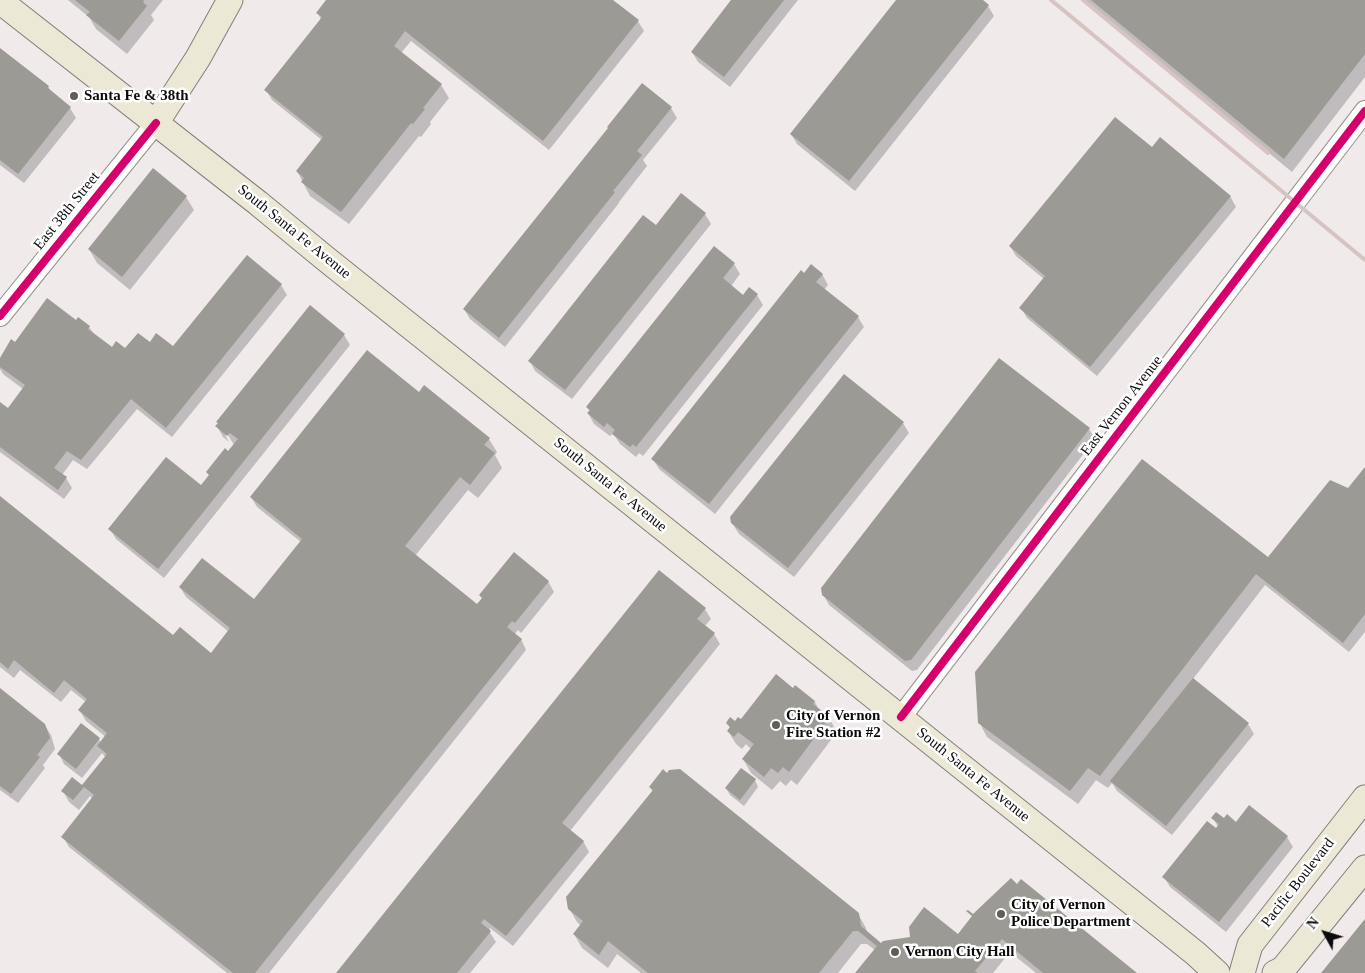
<!DOCTYPE html>
<style>
body{margin:0}
#map{position:relative;width:1365px;height:973px;overflow:hidden;background:#faf8ed;font-family:"Times New Roman",serif}
canvas{display:block}
.north{position:absolute;left:1300px;top:908px;width:50px;height:50px;-webkit-text-stroke:4px #fff;paint-order:stroke;rotate:309deg;font-size:14px;font-weight:700;line-height:20px;text-align:center;color:#0b0b0b}
.north::after{content:'';display:block;margin:auto;width:18px;height:22px;background:#0b0b0b;clip-path:polygon(50% 0,100% 100%,50% 72%,0 100%)}
</style>
<div id="map">
<canvas width="1365" height="973"></canvas>
<div class="north">N</div>
</div>
<script>
const context = document.querySelector('canvas').getContext('2d');
context.lineJoin = 'round';
function fillPath(path, color) { context.fillStyle = color; context.fill(path, 'evenodd'); }
const shape = rows => new Path2D(rows.map(r => 'M' + r).join(''));
function strokePath(path, color, width, dash) { context.strokeStyle = color; context.lineWidth = width; context.lineCap = dash ? 'butt' : 'round'; context.setLineDash(dash || []); context.stroke(path); }
function write(font, color, halo, rows, align = 'center') {
  context.font = font + ' "Times New Roman",serif'; context.lineWidth = 5; context.setLineDash([]); context.textBaseline = 'middle'; context.strokeStyle = halo; context.fillStyle = color; for (const [text, x, y, turn = 0] of rows) {
    context.save(); context.translate(x, y); context.rotate((+turn || 0) * Math.PI / 180); context.textAlign = isNaN(turn) ? turn : align; if (halo) context.strokeText(text, 0, 0); context.fillText(text, 0, 0); context.restore();
  }
}
fillPath(shape([
 [0,0,1365,0,1365,973,0,973]
]), '#f1eaeb');
fillPath(shape([
 [68,0,163,0,151,15,154,20,127,54,96,29,89,17],
 [328,0,611,0,638,21,644,31,549,150,411,41,401,53,441,85,449,98,430,122,431,124,421,137,419,136,349,224,310,196,297,171,322,140,272,100,266,90,321,20,318,13],
 [733,0,798,0,730,87,698,62,692,52],
 [898,0,981,0,988,6,994,16,855,191,797,144,791,134],
 [1083,0,1365,0,1365,77,1292,172],
 [0,49,48,87,52,93,70,108,76,118,24,183,0,165],
 [671,108,677,118,643,160,647,166,619,202,619,203,505,347,470,319,464,309],
 [1152,149,1230,196,1236,207,1097,376,1027,318,1021,308,1044,279,1016,256,1010,246],
 [186,197,194,210,130,290,97,263,89,249],
 [705,214,711,224,572,399,535,371,530,361,656,227],
 [247,257,281,285,287,295,172,437,137,409,87,469,73,460,62,475,66,478,72,488,64,499,0,452,0,403,8,409,23,389,3,374,0,369,0,361,15,344,77,322,89,327,94,334,113,348,126,350,150,344,173,347],
 [734,264,740,274,731,286,744,296,749,289,757,295,763,305,643,456,639,453,636,457,620,444,613,433,610,436,594,424,588,413,590,412,587,407],
 [804,274,822,274,828,285,824,290,858,317,864,327,715,514,659,469,653,459],
 [344,335,350,345,164,578,116,539,110,529,201,487,234,445,225,430,223,431,229,442,223,437,217,426],
 [418,393,489,439,497,452,495,455,502,468,478,498,468,490,415,556,478,606,548,581,554,592,521,633,518,630,514,635,521,639,526,650,269,973,227,973,69,847,63,837,93,799,90,796,79,810,69,802,63,791,82,787,106,758,102,753,82,778,64,764,59,754,99,739,101,743,106,737,86,721,80,711,86,702,71,690,61,702,20,670,14,678,0,667,0,498,173,637,211,655,229,632,186,597,180,587,254,601,301,542,257,507,251,497],
 [903,423,909,433,794,577,739,534,732,523],
 [1089,429,1095,439,917,670,912,671,829,605,823,594],
 [1365,469,1365,632,1349,652,1265,585,1193,679,1248,724,1254,734,1172,835,1117,791,1112,783,1108,788,1096,780,1078,804,987,737,979,722,1268,558,1349,489],
 [705,609,711,619,704,627,714,634,720,644,570,831,583,841,589,852,513,946,490,928,489,931,496,942,470,973,337,973],
 [796,687,815,702,819,710,829,718,837,732,797,785,791,780,786,786,780,781,772,790,751,773,743,759,751,749,746,744,742,749,736,744,728,731,730,728,727,723,741,720],
 [0,689,44,724,51,735,55,749,43,765,45,768,18,803,0,790],
 [755,780,758,787,744,806,730,795,726,788],
 [650,787,858,914,866,928,867,933,881,945,959,936,973,916,1135,973,1036,973,1010,952,993,973,857,973,875,950,867,944,861,944,838,973,641,973,617,954,608,968,582,948,574,934,581,926,577,922,569,908,653,792],
 [1213,818,1287,837,1293,847,1226,932,1170,887,1164,877,1216,830,1218,827]
]), '#0003');
fillPath(shape([
 [75,0,144,0,143,2,147,6,119,41,86,15,90,12],
 [326,0,613,0,639,20,543,141,405,31,394,46,442,84,423,108,425,109,413,124,411,123,341,212,301,182,304,178,296,171,323,137,264,90,322,17,316,13],
 [731,0,784,0,724,77,691,52],
 [896,0,983,0,989,5,849,181,790,134],
 [1091,0,1365,0,1365,54,1284,159],
 [0,48,49,86,48,88,71,107,18,174,0,160],
 [642,83,672,107,637,151,642,155,613,191,615,192,499,338,463,309,608,128,607,127],
 [1115,117,1152,147,1160,137,1231,196,1090,367,1019,308,1045,276,1009,246],
 [153,168,187,196,122,277,88,249],
 [681,193,706,213,565,390,528,361,643,215,656,225],
 [714,246,735,263,723,278,743,295,749,287,758,294,636,447,633,444,630,447,612,434,615,430,607,423,604,427,587,413,590,410,586,407],
 [247,255,282,284,166,428,131,399,81,460,67,451,54,468,67,477,58,490,0,447,0,402,8,408,25,385,0,367,0,358,11,339,15,342,47,298,76,320,78,317,90,326,88,329,112,347,116,341,125,348,138,333,150,342,156,333,173,346],
 [811,264,823,274,816,282,859,316,709,504,651,459,801,270,804,273],
 [310,305,345,334,158,569,108,529,166,457,201,485,209,475,206,472,225,448,228,451,238,439,230,433,227,436,215,426,218,423,216,422],
 [367,350,419,392,424,385,490,438,484,445,495,453,470,485,460,477,405,546,477,604,482,598,479,595,514,552,549,581,515,623,512,621,507,627,522,639,255,973,233,973,61,837,94,795,84,787,73,800,61,791,72,777,82,785,107,754,97,746,107,733,78,710,87,699,64,680,54,693,14,660,8,669,0,662,0,496,173,635,180,627,211,653,230,628,179,587,202,558,254,599,302,539,250,497],
 [999,358,1090,428,911,660,905,661,822,595,821,588],
 [844,374,904,422,788,568,731,523,730,517],
 [1142,459,1268,557,1330,480,1348,488,1365,467,1365,614,1343,643,1256,574,1100,776,1088,768,1070,791,978,723,975,672],
 [659,570,706,608,697,619,715,633,562,823,584,841,506,936,484,919,481,923,491,931,457,973,336,973],
 [776,674,793,688,795,685,815,701,813,704,830,717,789,772,783,767,778,773,771,768,764,777,742,759,754,744,738,732,734,737,727,731,730,727,726,723,730,717,735,721,738,717,741,719],
 [1193,678,1249,723,1166,826,1110,781],
 [0,688,45,724,50,738,37,755,40,757,11,794,0,786],
 [81,723,100,738,76,769,57,754],
 [741,768,756,779,740,800,725,788],
 [663,769,667,773,669,770,680,769,859,913,861,926,881,943,883,941,910,937,909,927,924,907,958,934,972,916,966,911,968,910,973,914,1011,878,1017,884,1021,879,1137,973,1043,973,1002,939,975,971,978,973,855,973,877,946,858,931,853,931,819,973,648,973,608,941,599,955,573,934,583,921,568,909,566,897,653,790,649,787],
 [1249,805,1288,836,1219,922,1162,877,1207,821,1216,828,1219,824,1211,818,1216,812,1224,818,1227,814,1236,822],
 [1365,919,1365,973,1321,973]
]), '#9c9a94');
const minor = shape([
 [0,316,156,123],
 [901,717,1365,111]
]);
const major = shape([
 [0,1,258,203,326,259,1125,897,1195,953,1217,973],
 [156,123,198,58,230,0],
 [1242,973,1250,945,1365,798],
 [1275,973,1283,969,1365,868]
]);
strokePath(minor, '#93928d', 22);
strokePath(major, '#807f7a', 27);
strokePath(minor, '#fefefc', 20);
strokePath(major, '#ece8d6', 25);
strokePath(shape([
 [1051,0,1365,260],
 [1083,0,1268,153]
]), '#d6c3c2', 4);
strokePath(shape([
 [0,316,156,123],
 [901,717,1365,111]
]), '#d6006c', 8);
for (const [x, y, r, color] of [
 [74,96,5,"#5f5e5a"],
 [776,725,5,"#5f5e5a"],
 [1001,914,5,"#5f5e5a"],
 [895,952,5,"#5f5e5a"]
]) { const dot = new Path2D(); dot.arc(x, y, r, 0, 2 * Math.PI); context.fillStyle = color; context.fill(dot); strokePath(dot, '#fff', 2); }
write('bold 15px', '#0b0b0b', '#fff', [
 ["Santa Fe & 38th",84,96],
 ["City of Vernon",786,716],
 ["Fire Station #2",786,733],
 ["City of Vernon",1011,905],
 ["Police Department",1011,922],
 ["Vernon City Hall",905,952]
], 'left');
write('15px', '#0b0b0b', '#fff', [
 ["East 38th Street",67,211,-51],
 ["South Santa Fe Avenue",294,232,39],
 ["East Vernon Avenue",1122,406,-52],
 ["South Santa Fe Avenue",610,485,39],
 ["South Santa Fe Avenue",973,775,39],
 ["Pacific Boulevard",1298,883,-52]
]);
</script>
